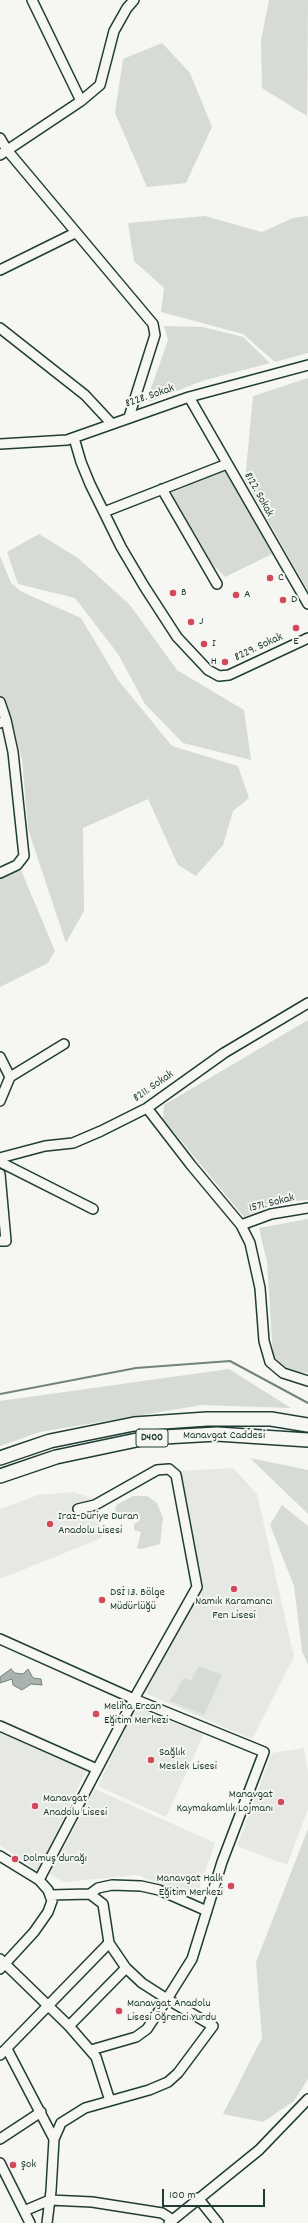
<!DOCTYPE html>
<meta charset="utf-8">
<style>
body{margin:0}
#map{position:relative;width:308px;height:2223px;overflow:hidden;background:#f6f6f2;font-family:Dekko,sans-serif}
canvas{display:block}
.scale{position:absolute;left:162px;top:2189px;width:103px;height:18px;box-sizing:border-box;border:2px solid #1f3d34;border-top:0;padding-left:5px;font-size:12px;line-height:14px;white-space:nowrap;color:#1f3d34;-webkit-text-stroke:3px #f6f6f2;paint-order:stroke}
</style>
<div id="map">
<canvas width="308" height="2223"></canvas>
<div class="scale">100 m</div>
</div>
<script>
const context = document.querySelector('canvas').getContext('2d');
context.lineJoin = 'round';
function fillPath(path, color) { context.fillStyle = color; context.fill(path, 'evenodd'); }
const shape = rows => new Path2D(rows.map(r => 'M' + r).join(''));
function strokePath(path, color, width, dash) { context.strokeStyle = color; context.lineWidth = width; context.lineCap = dash ? 'butt' : 'round'; context.setLineDash(dash || []); context.stroke(path); }
function write(font, color, halo, rows, align = 'center') {
  context.font = font + ' Dekko,sans-serif'; context.lineWidth = 4; context.setLineDash([]); context.textBaseline = 'middle'; context.strokeStyle = halo; context.fillStyle = color; for (const [text, x, y, turn = 0] of rows) {
    context.save(); context.translate(x, y); context.rotate((+turn || 0) * Math.PI / 180); context.textAlign = isNaN(turn) ? turn : align; if (halo) context.strokeText(text, 0, 0); context.fillText(text, 0, 0); context.restore();
  }
}
fillPath(shape([
 [233,1468,257,1494,294,1657,252,1739,142,1692,202,1584,180,1471],
 [73,1492,95,1499,102,1538,0,1579,0,1509,38,1495],
 [135,1707,204,1734,166,1817,98,1786],
 [0,1729,88,1767,38,1871,0,1845],
 [304,1748,308,1773,308,1809,287,1865,237,1846,272,1753],
 [95,1789,215,1843,195,1900,138,1875,64,1882,50,1874]
]), '#e6e8e4');
fillPath(shape([
 [269,0,308,0,307,116,262,88,261,40],
 [162,43,190,73,212,127,186,183,147,187,115,113,123,59],
 [205,216,262,232,293,218,308,216,308,353,275,362,243,334,161,312,164,288,134,261,128,223],
 [164,326,203,327,243,337,270,363,202,381,149,402,149,394,168,340],
 [308,378,308,591,245,480,253,396],
 [226,470,272,554,225,577,214,566,171,493],
 [39,534,78,558,130,605,177,670,244,710,251,760,183,743,145,704,118,654,75,598,18,584,7,552],
 [0,556,11,583,22,592,81,618,118,680,172,746,238,766,249,798,233,811,223,845,196,876,178,865,148,799,83,828,84,911,66,943,28,829,22,759,6,699,0,696],
 [21,870,55,951,48,963,0,987,0,879],
 [308,1020,308,1200,278,1202,244,1217,163,1119,164,1105],
 [308,1219,308,1373,289,1371,273,1356,267,1262,259,1228],
 [229,1369,291,1408,202,1405,40,1432,0,1446,0,1401],
 [250,1458,308,1470,308,1514],
 [133,1496,147,1496,157,1503,163,1518,160,1544,142,1549,137,1548,141,1532,134,1530,134,1524,139,1521,141,1517,127,1513,118,1515,116,1512,115,1508,118,1504],
 [282,1505,308,1526,308,1665,302,1651,294,1586,270,1525],
 [199,1666,222,1675,204,1715,170,1701,184,1678,191,1681],
 [308,1829,308,2079,294,2101,263,2122,223,2114,262,2038,256,1962]
]), '#d6dbd6');
const water = shape([
 [11,1669,15,1673,23,1674,28,1669,33,1678,41,1679,42,1685,31,1684,22,1690,13,1685,12,1679,0,1683,0,1677,11,1669]
]);
fillPath(water, '#aab3ae');
strokePath(water, '#72847d', 1);
strokePath(shape([
 [0,1394,136,1368,230,1361,308,1403]
]), '#72847d', 2);
const minor = shape([
 [32,0,81,101],
 [0,138,7,150,153,324,155,335,129,417],
 [0,155,81,101,100,85,114,31,127,8,134,0],
 [0,270,75,233],
 [0,328,85,395,112,424],
 [189,397,308,604],
 [74,438,81,462,90,484,121,547,144,586,177,637,208,670,219,676,229,675,308,638],
 [0,444,67,440,189,397,308,365],
 [162,489,217,584],
 [104,512,227,464],
 [0,702,6,720],
 [0,723,6,720,13,752,24,856,17,865,0,873],
 [0,1057,10,1077,0,1101],
 [10,1077,64,1044],
 [147,1108,191,1165,241,1225,250,1243,260,1288,264,1341,270,1362,283,1373,308,1381],
 [0,1158,45,1146,73,1143,101,1131,147,1108,224,1053,308,1003],
 [0,1162,93,1209],
 [0,1174,6,1241,0,1241],
 [241,1225,271,1214,308,1208],
 [0,1639,134,1699,39,1880],
 [0,1726,97,1769],
 [0,1856,39,1880,48,1890,52,1901,48,1912,34,1932,0,1969],
 [90,1894,98,1888,112,1885,141,1886,159,1890,207,1911],
 [50,1895,90,1894,103,1904,109,1943,126,1968,142,1983,167,1999,147,2029,136,2037,91,2050],
 [0,1959,69,2026,96,2057,110,2101],
 [69,2026,126,1968],
 [7,2049,54,2139],
 [0,2055,109,1943],
 [0,2139,41,2112],
 [0,2163,30,2223],
 [198,2198,218,2223],
 [24,2211,50,2200,92,2202,162,2213,173,2220],
 [47,2223,51,2191,54,2139,61,2123,85,2108,149,2090,168,2082,178,2073,213,2026,167,1999,192,1959,222,1862,264,1752,134,1699,197,1587,176,1475,169,1469,157,1470,95,1505,78,1509],
 [169,2223,259,2150,308,2099]
]);
const highway = shape([
 [0,1458,50,1441,134,1424,207,1419,271,1419,308,1425],
 [0,1476,56,1457,146,1438,217,1434,308,1440]
]);
strokePath(minor, '#1f3d34', 12);
strokePath(highway, '#1f3d34', 16);
strokePath(minor, '#f6f6f2', 9);
strokePath(highway, '#f6f6f2', 13);
for (const [x, y, r, color] of [
 [270,578,4,"#d1495b"],
 [173,593,4,"#d1495b"],
 [236,595,4,"#d1495b"],
 [283,600,4,"#d1495b"],
 [191,622,4,"#d1495b"],
 [296,628,4,"#d1495b"],
 [204,644,4,"#d1495b"],
 [225,662,4,"#d1495b"],
 [50,1524,4,"#d1495b"],
 [234,1589,4,"#d1495b"],
 [102,1600,4,"#d1495b"],
 [96,1714,4,"#d1495b"],
 [151,1760,4,"#d1495b"],
 [281,1802,4,"#d1495b"],
 [35,1806,4,"#d1495b"],
 [15,1859,4,"#d1495b"],
 [231,1886,4,"#d1495b"],
 [119,2011,4,"#d1495b"],
 [13,2165,4,"#d1495b"]
]) { const dot = new Path2D(); dot.arc(x, y, r, 0, 2 * Math.PI); context.fillStyle = color; context.fill(dot); strokePath(dot, '#f6f6f2', 1.5); }
for (const [x, y, w] of [
 [152,1438,32]
]) { const box = new Path2D(); box.roundRect(x - w / 2, y - 9, w, 18, 3); context.fillStyle = '#f6f6f2'; context.fill(box); strokePath(box, '#1f3d34', 1); }
write('bold 11px', '#1f3d34', null, [
 ["D400",152,1438]
]);
write('12px', '#1f3d34', '#f6f6f2', [
 ["8228. Sokak",150,397,-19],
 ["8122. Sokak",258,495,61],
 ["8229. Sokak",259,648,-25],
 ["8211. Sokak",154,1087,-35],
 ["1571. Sokak",272,1204,-14],
 ["Manavgat Caddesi",224,1436]
]);
write('12px', '#1f3d34', '#f6f6f2', [
 ["C",278,578],
 ["B",181,593],
 ["A",244,595],
 ["D",291,600],
 ["J",199,622],
 ["E",296,642,"center"],
 ["I",212,644],
 ["H",217,662,"right"],
 ["Iraz-Düriye Duran",58,1517],
 ["Anadolu Lisesi",58,1531],
 ["DSİ 13. Bölge",110,1593],
 ["Müdürlüğü",110,1607],
 ["Namık Karamancı",234,1602,"center"],
 ["Fen Lisesi",234,1616,"center"],
 ["Meliha Ercan",104,1707],
 ["Eğitim Merkezi",104,1721],
 ["Sağlık",159,1753],
 ["Meslek Lisesi",159,1767],
 ["Manavgat",273,1795,"right"],
 ["Kaymakamlık Lojmanı",273,1809,"right"],
 ["Manavgat",43,1799],
 ["Anadolu Lisesi",43,1813],
 ["Dolmuş durağı",23,1859],
 ["Manavgat Halk",223,1879,"right"],
 ["Eğitim Merkezi",223,1893,"right"],
 ["Manavgat Anadolu",127,2004],
 ["Lisesi Öğrenci Yurdu",127,2018],
 ["Şok",21,2165]
], 'left');
</script>
